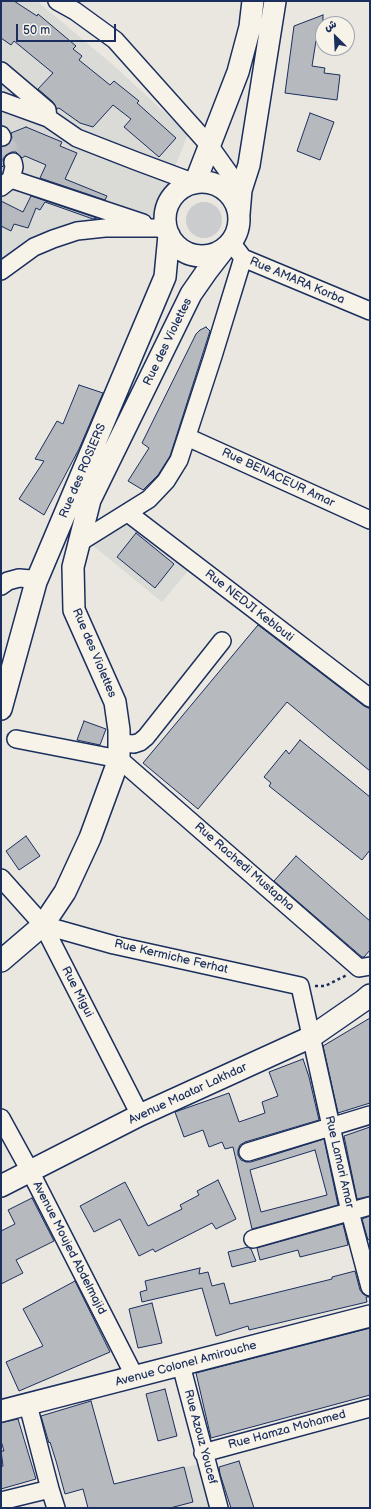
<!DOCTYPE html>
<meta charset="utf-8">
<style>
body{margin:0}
#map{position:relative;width:371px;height:1509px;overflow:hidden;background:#eae7e0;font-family:"Balsamiq Sans","Playpen Sans Arabic",sans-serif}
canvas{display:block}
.frame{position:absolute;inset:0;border:2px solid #1b2f5e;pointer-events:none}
.north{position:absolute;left:315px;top:16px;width:40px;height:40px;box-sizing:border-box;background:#f7f3e8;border:1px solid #9fa5b1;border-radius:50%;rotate:336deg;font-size:11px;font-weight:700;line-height:16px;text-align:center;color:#1b2f5e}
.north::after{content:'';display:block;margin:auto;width:14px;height:18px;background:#1b2f5e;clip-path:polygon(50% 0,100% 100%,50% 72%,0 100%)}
.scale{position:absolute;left:16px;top:24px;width:100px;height:18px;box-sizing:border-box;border:2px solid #1b2f5e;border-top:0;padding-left:5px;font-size:12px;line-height:14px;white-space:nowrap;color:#1b2f5e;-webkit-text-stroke:3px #f7f3e8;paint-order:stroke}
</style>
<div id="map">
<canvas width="371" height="1509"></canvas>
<div class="frame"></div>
<div class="north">ش</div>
<div class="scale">50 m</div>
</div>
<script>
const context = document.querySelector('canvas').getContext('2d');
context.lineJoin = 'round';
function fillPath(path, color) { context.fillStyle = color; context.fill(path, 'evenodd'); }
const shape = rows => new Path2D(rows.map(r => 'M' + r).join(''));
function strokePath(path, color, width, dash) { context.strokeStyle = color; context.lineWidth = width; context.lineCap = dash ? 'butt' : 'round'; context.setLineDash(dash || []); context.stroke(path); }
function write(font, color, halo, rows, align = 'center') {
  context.font = font + ' "Balsamiq Sans",sans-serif'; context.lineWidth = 3.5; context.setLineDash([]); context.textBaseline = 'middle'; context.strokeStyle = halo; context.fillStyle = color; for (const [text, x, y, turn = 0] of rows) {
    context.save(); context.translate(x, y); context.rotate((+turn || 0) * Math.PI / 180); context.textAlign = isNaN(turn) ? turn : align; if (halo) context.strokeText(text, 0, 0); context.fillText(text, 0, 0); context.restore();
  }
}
fillPath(shape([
 [1,1,37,1,113,65,188,134,154,220,112,206,105,223,81,220,48,230,15,251,1,263],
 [126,520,188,571,162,602,91,544],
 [198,1464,211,1508,88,1508,84,1492]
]), '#dadad6');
fillPath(shape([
 '186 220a18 18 0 1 1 36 0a18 18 0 1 1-36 0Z'
]), '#cbcccd');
const building = shape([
 [1,1,14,1,37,16,38,14,76,46,73,49,82,56,79,60,110,85,114,81,139,101,137,103,176,138,159,157,124,127,131,119,113,105,93,127,80,123,59,108,57,109,53,102,38,89,53,73,14,41,11,45,1,38,1,1],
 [323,15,323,38,316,41,312,66,325,68,324,73,340,75,337,100,285,93,294,26,323,15],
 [310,113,334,122,320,160,297,151,310,113],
 [26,127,62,142,60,146,77,153,65,179,107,196,105,200,40,178,46,165,25,156,22,158,16,152,11,152,6,155,3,159,4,166,1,167,1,147,6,146,10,143,12,138,11,133,26,127],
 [31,196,97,218,93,219,45,202,40,210,36,208,28,228,14,224,11,231,1,226,1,201,23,212,31,196],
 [206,327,210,331,170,456,158,475,143,490,128,481,149,448,142,443,196,334,200,330,206,327],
 [79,385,103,393,79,449,44,515,19,499,44,461,35,459,57,421,63,424,79,385],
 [136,533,174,564,155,588,117,557,136,533],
 [258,625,364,706,370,709,370,771,287,702,198,809,143,763,258,625],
 [84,721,106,729,100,745,77,740,84,721],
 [300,740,370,797,370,850,362,860,269,786,271,783,264,777,286,750,289,754,300,740],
 [26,836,40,856,19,870,6,851,26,836],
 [296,856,370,921,370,950,364,957,362,957,274,881,296,856],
 [370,1018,370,1103,338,1113,323,1046,370,1018],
 [303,1059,309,1077,319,1120,245,1142,240,1145,238,1150,238,1155,241,1160,246,1162,251,1162,324,1139,338,1205,252,1229,233,1147,225,1149,222,1142,209,1147,203,1130,184,1137,175,1112,229,1093,239,1122,265,1113,262,1102,278,1096,269,1072,303,1059],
 [315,1150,327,1195,261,1212,250,1170,315,1150],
 [370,1127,370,1196,357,1199,344,1136,370,1127],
 [218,1180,236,1219,216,1229,212,1223,155,1252,153,1249,139,1256,120,1219,94,1232,80,1206,125,1182,148,1226,182,1209,180,1205,199,1195,197,1191,218,1180],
 [32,1198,54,1241,16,1260,23,1273,1,1284,1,1231,15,1224,8,1210,32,1198],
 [370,1216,370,1239,368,1240,362,1219,370,1216],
 [343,1224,348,1245,300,1257,298,1250,260,1260,257,1248,343,1224],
 [248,1247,251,1249,256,1261,232,1267,228,1252,248,1247],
 [200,1268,199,1274,208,1272,212,1286,224,1283,230,1304,332,1279,332,1277,355,1271,360,1290,363,1294,370,1297,366,1297,367,1302,249,1330,248,1326,216,1336,202,1288,142,1302,140,1292,147,1290,145,1281,200,1268],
 [75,1281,110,1352,19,1391,6,1362,43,1346,23,1309,75,1281],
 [152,1303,162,1343,138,1348,129,1309,152,1303],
 [370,1328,370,1395,211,1438,196,1373,370,1328],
 [165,1389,177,1436,158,1441,146,1394,165,1389],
 [91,1401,114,1484,184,1467,193,1502,170,1508,88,1508,83,1489,65,1494,56,1461,50,1442,49,1443,41,1416,91,1401],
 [18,1419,36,1479,1,1489,1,1467,3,1466,1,1451,4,1451,1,1441,1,1423,18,1419],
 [239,1461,254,1508,231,1508,220,1474,219,1467,239,1461]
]);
fillPath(building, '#b6babf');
strokePath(building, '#1b2f5e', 1);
strokePath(shape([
 [2,137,13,156,13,162]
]), '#c1c2c6', 17, [17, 8]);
const minor = shape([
 [57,1,75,11,115,40,209,145,241,190],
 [1,71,47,110,48,118],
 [1,101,48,118,77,138,136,161,195,183],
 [1,135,2,137],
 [11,179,143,223],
 [1,187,11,179,14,167,13,162],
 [231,242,243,258,370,311],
 [1,271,34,247,53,239,77,231,105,228,159,228],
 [187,437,370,520],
 [128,513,370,698],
 [80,542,149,499,166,481,179,460,213,356,243,258],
 [1,586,8,581,19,578,31,579,36,582],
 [16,739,119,759,359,968,370,966],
 [119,743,134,744,140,742,146,737,222,641],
 [1,878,43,925,140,1115],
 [43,925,114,945,300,986,350,1212,370,1287],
 [1,1118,30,1171,135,1377],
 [248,1152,370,1115],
 [253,1239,370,1206],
 [181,1365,219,1508],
 [28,1405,50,1489,56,1508],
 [203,1453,370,1408],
 [1,1501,50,1489]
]);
const major = shape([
 '165 219a37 37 0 1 1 74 0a37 37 0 1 1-74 0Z',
 [195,183,238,72,250,27,253,1],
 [239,214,241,190,249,165,275,1],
 [1,709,36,582,165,277,169,235],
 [1,961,43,925,65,892,90,838,119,759,119,730,115,702,74,610,73,567,90,500,191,294,207,271,224,249],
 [1,1186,140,1115,311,1037,363,1001,370,995],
 [1,1411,370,1316]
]);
strokePath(minor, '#1b2f5e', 20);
strokePath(major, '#1b2f5e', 24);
strokePath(shape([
 [315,986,325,986,347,975]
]), '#1b2f5e', 2.5, [3, 3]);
strokePath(minor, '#f7f3e8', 17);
strokePath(major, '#f7f3e8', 21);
write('12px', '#1b2f5e', '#f7f3e8', [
 ["Rue AMARA Korba",297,281,23],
 ["Rue des Violettes",168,342,-64],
 ["Rue des ROSIERS",83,471,-67],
 ["Rue BENACEUR Amar",278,478,25],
 ["Rue NEDJI Keblouti",249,606,38],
 ["Rue des Violettes",94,653,67],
 ["Rue Rachedi Mustapha",244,867,41],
 ["Rue Kermiche Ferhat",171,957,13],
 ["Rue Migui",77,992,63],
 ["Avenue Maatar Lakhdar",188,1094,-25],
 ["Rue Lamari Amar",339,1162,77],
 ["Avenue Moujed Abdelmajid",69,1248,63],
 ["Avenue Colonel Amirouche",186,1364,-15],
 ["Rue Hamza Mohamed",287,1430,-15],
 ["Rue Azouz Youcef",200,1437,75]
]);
</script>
